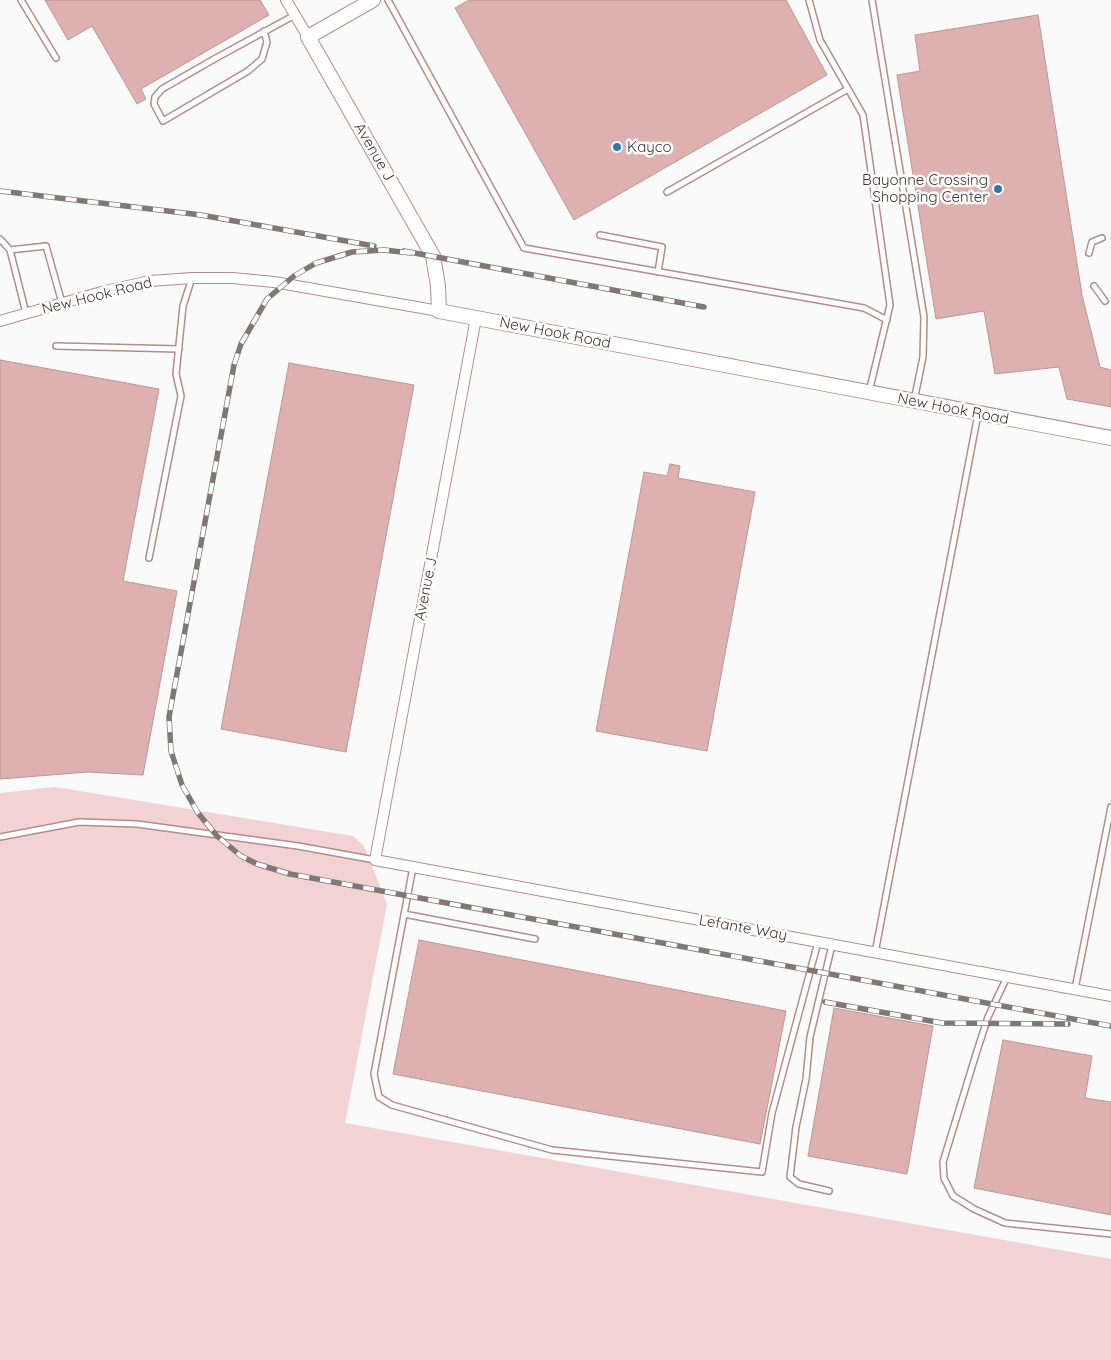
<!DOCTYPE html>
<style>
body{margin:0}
canvas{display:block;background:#fafafa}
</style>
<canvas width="1111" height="1360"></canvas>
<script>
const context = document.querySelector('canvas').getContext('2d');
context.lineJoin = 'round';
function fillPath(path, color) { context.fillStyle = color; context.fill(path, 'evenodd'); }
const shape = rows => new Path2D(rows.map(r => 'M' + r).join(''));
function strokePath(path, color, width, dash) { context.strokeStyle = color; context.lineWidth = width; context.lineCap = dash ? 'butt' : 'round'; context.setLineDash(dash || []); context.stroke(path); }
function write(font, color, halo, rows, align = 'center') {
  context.font = font + ' Quicksand,sans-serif'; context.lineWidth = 5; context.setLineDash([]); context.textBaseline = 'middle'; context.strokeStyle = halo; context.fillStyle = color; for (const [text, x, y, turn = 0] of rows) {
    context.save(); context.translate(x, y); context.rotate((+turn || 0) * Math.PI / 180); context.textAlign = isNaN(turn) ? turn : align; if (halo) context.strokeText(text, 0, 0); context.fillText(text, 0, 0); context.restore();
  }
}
fillPath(shape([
 [55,787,353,836,364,846,387,904,345,1123,1111,1259,1111,1360,0,1360,0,793]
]), '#f2d2d2');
const building = shape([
 [45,0,260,0,269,15,141,89,146,99,137,104,92,26,68,40,45,0],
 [469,0,786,0,827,75,574,220,455,8,469,0],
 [1038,15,1082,295,1100,367,1111,370,1111,407,1067,399,1059,367,995,374,984,311,936,319,897,75,920,71,915,35,1038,15],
 [0,360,159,389,123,581,177,591,143,775,88,772,0,779,0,360],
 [289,363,414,385,346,752,221,729,289,363],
 [670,464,680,466,678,478,755,492,707,751,596,731,644,472,667,476,670,464],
 [419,940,786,1011,760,1144,393,1074,419,940],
 [834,1008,933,1026,907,1174,808,1156,834,1008],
 [1003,1040,1092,1056,1085,1098,1111,1102,1111,1215,974,1188,1003,1040]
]);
fillPath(building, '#deb1b0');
strokePath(building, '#bc9695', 1);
const lane = shape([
 [21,0,56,58],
 [388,0,524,248,864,308,887,320],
 [809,0,820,40,863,115,890,305,869,392],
 [872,0,924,317,923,357,914,401],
 [264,31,267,42,262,59,248,71,163,121,154,104,155,97,162,89,216,58,295,15],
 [667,192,848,89],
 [600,235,662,247,658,272],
 [0,239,10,250],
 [1089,253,1092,242,1102,238],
 [1094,286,1105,301],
 [26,313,10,250,46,246,62,303],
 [56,346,179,349],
 [149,558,181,396,176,374,183,306,192,278],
 [0,837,79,822,137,824,298,846,375,860],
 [413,867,374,1074,379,1097,392,1105,552,1150,762,1172,772,1113,818,942],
 [404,914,535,939],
 [875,953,978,414],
 [1007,977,988,1017,976,1054,943,1162,944,1178,953,1196,974,1209,1005,1223,1111,1234],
 [1075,989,1111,807],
 [829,1191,799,1184,790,1177,796,1127,806,1079,810,1037,832,945]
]);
const street = shape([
 [286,0,308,37],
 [476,318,375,860,1111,996],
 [0,321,105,291,150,281,192,278,232,278,274,282,439,311]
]);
const secondary = shape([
 [373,0,308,37,433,256,438,286,439,311,1111,438]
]);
strokePath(lane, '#b28d8c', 8);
strokePath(street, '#b28d8c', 12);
strokePath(secondary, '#b28d8c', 16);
strokePath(lane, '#fff', 5);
strokePath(street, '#fff', 10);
strokePath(secondary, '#fff', 14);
const rail = shape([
 [0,191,201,215,374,246],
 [404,251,704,307],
 [411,253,384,250,352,252,316,263,294,276,267,299,241,344,234,365,169,717,171,751,182,785,198,813,217,836,241,856,257,864,290,874,1111,1026],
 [825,1002,942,1023,1068,1024]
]);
strokePath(rail, '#817777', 5.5);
strokePath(rail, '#fff', 4, [11]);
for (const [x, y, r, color] of [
 [617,147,5,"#3376ab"],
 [998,189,5,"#3376ab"]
]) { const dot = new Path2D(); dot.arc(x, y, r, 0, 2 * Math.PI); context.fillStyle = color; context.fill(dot); strokePath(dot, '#fff', 2); }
write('15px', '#433433', '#fff', [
 ["Kayco",627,147],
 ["Bayonne Crossing",988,180,"right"],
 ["Shopping Center",988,197,"right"]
], 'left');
write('15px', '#433433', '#fff', [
 ["Avenue J",374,152,60],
 ["New Hook Road",97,296,-14],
 ["New Hook Road",555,333,11],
 ["New Hook Road",953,409,11],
 ["Avenue J",426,589,-79],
 ["Lefante Way",743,928,10]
]);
</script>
